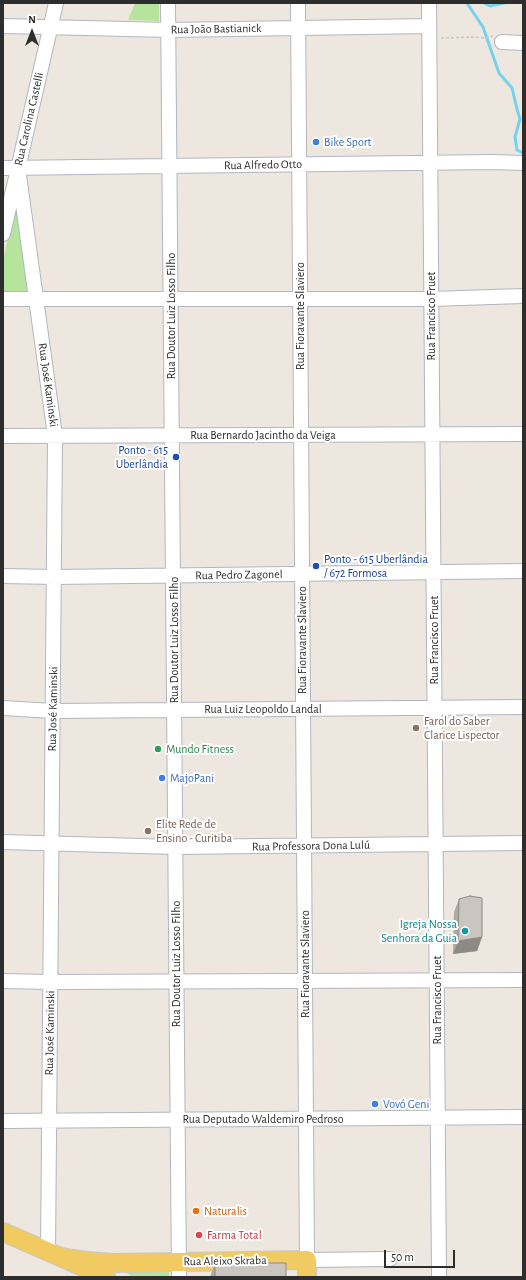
<!DOCTYPE html>
<meta charset="utf-8">
<style>
body{margin:0}
#map{position:relative;width:526px;height:1280px;overflow:hidden;background:#eee7df;font-family:"Alegreya Sans",sans-serif}
canvas{display:block}
.frame{position:absolute;inset:0;border:4px solid #2d2d2d;pointer-events:none}
.north{position:absolute;left:12px;top:12px;width:40px;height:40px;-webkit-text-stroke:3px #fff;paint-order:stroke;rotate:0deg;font-size:11px;font-weight:700;line-height:16px;text-align:center;color:#2d2d2d}
.north::after{content:'';display:block;margin:auto;width:14px;height:18px;background:#2d2d2d;clip-path:polygon(50% 0,100% 100%,50% 72%,0 100%)}
.scale{position:absolute;left:384px;top:1250px;width:71px;height:18px;box-sizing:border-box;border:2px solid #2d2d2d;border-top:0;padding-left:5px;font-size:12px;line-height:14px;white-space:nowrap;color:#2d2d2d;-webkit-text-stroke:3px #fff;paint-order:stroke}
</style>
<div id="map">
<canvas width="526" height="1280"></canvas>
<div class="frame"></div>
<div class="north">N</div>
<div class="scale">50 m</div>
</div>
<script>
const context = document.querySelector('canvas').getContext('2d');
context.lineJoin = 'round';
function fillPath(path, color) { context.fillStyle = color; context.fill(path, 'evenodd'); }
const shape = rows => new Path2D(rows.map(r => 'M' + r).join(''));
function strokePath(path, color, width, dash) { context.strokeStyle = color; context.lineWidth = width; context.lineCap = dash ? 'butt' : 'round'; context.setLineDash(dash || []); context.stroke(path); }
function write(font, color, halo, rows, align = 'center') {
  context.font = font + ' "Alegreya Sans",sans-serif'; context.lineWidth = 4; context.setLineDash([]); context.textBaseline = 'middle'; context.strokeStyle = halo; context.fillStyle = color; for (const [text, x, y, turn = 0] of rows) {
    context.save(); context.translate(x, y); context.rotate((+turn || 0) * Math.PI / 180); context.textAlign = isNaN(turn) ? turn : align; if (halo) context.strokeText(text, 0, 0); context.fillText(text, 0, 0); context.restore();
  }
}
fillPath(shape([
 [135,3,159,3,159,21,128,20],
 [17,196,30,294,3,294,3,260],
 [119,1267,169,1268,169,1277,132,1277]
]), '#b7e49c');
strokePath(shape([
 [467,3,483,27,499,73,512,88,517,109,520,119,515,137,517,150,523,153],
 [484,3,490,6,504,3]
]), '#73d3ef', 3);
const minor = shape([
 [168,3,179,1277],
 [298,3,307,1260,390,1259],
 [429,3,439,1277],
 [3,26,169,30,429,26],
 [502,42,523,43],
 [3,168,492,162,523,163],
 [18,168,55,436,48,1252],
 [3,234,56,3],
 [3,299,431,299,523,296],
 [3,436,523,434],
 [3,576,54,577,523,571],
 [3,708,53,711,523,707],
 [3,842,175,847,523,843],
 [3,981,50,982,523,980],
 [3,1121,523,1117]
]);
const major = shape([
 [3,1232,106,1277],
 [60,1257,86,1261,114,1263,307,1260,307,1277]
]);
strokePath(minor, '#b3b6c0', 16);
strokePath(major, '#c8c8c8', 20);
strokePath(shape([
 [441,38,476,37,484,38,493,36]
]), '#c8c8c8', 1.5, [3, 2]);
strokePath(minor, '#fff', 14);
strokePath(major, '#f1ca61', 18);
fillPath(shape([
 [459,899,482,937,477,951,453,954,454,912],
 [215,1263,286,1277,210,1277]
]), '#aea9a3');
fillPath(shape([
 [482,937,477,951,453,954,458,941]
]), '#8d8a85');
const building = shape([
 [470,896,482,898,482,937,458,941,459,899,470,896],
 [215,1263,286,1263,286,1277,215,1277,215,1263]
]);
fillPath(building, '#cac5be');
strokePath(building, '#8d8a85', 1);
for (const [x, y, r, color] of [
 [316,142,4,"#3f7fe0"],
 [176,457,4,"#1a4fb4"],
 [316,566,4,"#1a4fb4"],
 [416,728,4,"#8d6e63"],
 [158,749,4,"#2e9e5b"],
 [162,778,4,"#3f7fe0"],
 [148,831,4,"#8d6e63"],
 [465,931,4,"#0f9aa8"],
 [375,1104,4,"#3f7fe0"],
 [196,1211,4,"#e8710a"],
 [199,1235,4,"#e0444e"]
]) { const dot = new Path2D(); dot.arc(x, y, r, 0, 2 * Math.PI); context.fillStyle = color; context.fill(dot); strokePath(dot, '#fff', 1.5); }
write('12px', '#2d2d2d', '#fff', [
 ["Rua João Bastianick",216,29,-1],
 ["Rua Carolina Castelli",29,119,-77],
 ["Rua Alfredo Otto",263,165,-1],
 ["Rua Doutor Luiz Losso Filho",171,316,-90],
 ["Rua Fioravante Slaviero",300,316,-90],
 ["Rua Francisco Fruet",431,316,-90],
 ["Rua José Kaminski",48,385,82],
 ["Rua Bernardo Jacintho da Veiga",263,435],
 ["Rua Pedro Zagonel",239,575,-1],
 ["Rua Doutor Luiz Losso Filho",174,640,-90],
 ["Rua Fioravante Slaviero",302,640,-90],
 ["Rua Francisco Fruet",434,640,-90],
 ["Rua José Kaminski",53,709,-89],
 ["Rua Luiz Leopoldo Landal",263,709],
 ["Rua Professora Dona Lulú",311,846,-1],
 ["Rua Doutor Luiz Losso Filho",176,964,-90],
 ["Rua Fioravante Slaviero",305,964,-90],
 ["Rua Francisco Fruet",437,1000,-90],
 ["Rua José Kaminski",50,1033,-89],
 ["Rua Deputado Waldemiro Pedroso",263,1119],
 ["Rua Aleixo Skraba",225,1261,-1]
]);
write('12px', '#366cbe', '#fff', [
 ["Bike Sport",324,142],
 ["MajoPani",170,778],
 ["Vovó Geni",383,1104]
], 'left');
write('12px', '#164399', '#fff', [
 ["Ponto - 615",168,450],
 ["Uberlândia",168,464],
 ["Ponto - 615 Uberlândia",324,559,"left"],
 ["/ 672 Formosa",324,573,"left"]
], 'right');
write('12px', '#785e54', '#fff', [
 ["Farol do Saber",424,721],
 ["Clarice Lispector",424,735],
 ["Elite Rede de",156,824],
 ["Ensino - Curitiba",156,838]
], 'left');
write('12px', '#27864d', '#fff', [
 ["Mundo Fitness",166,749]
], 'left');
write('12px', '#0d838f', '#fff', [
 ["Igreja Nossa",457,924],
 ["Senhora da Guia",457,938]
], 'right');
write('12px', '#c56008', '#fff', [
 ["Naturalis",204,1211]
], 'left');
write('12px', '#be3a42', '#fff', [
 ["Farma Total",207,1235]
], 'left');
</script>
